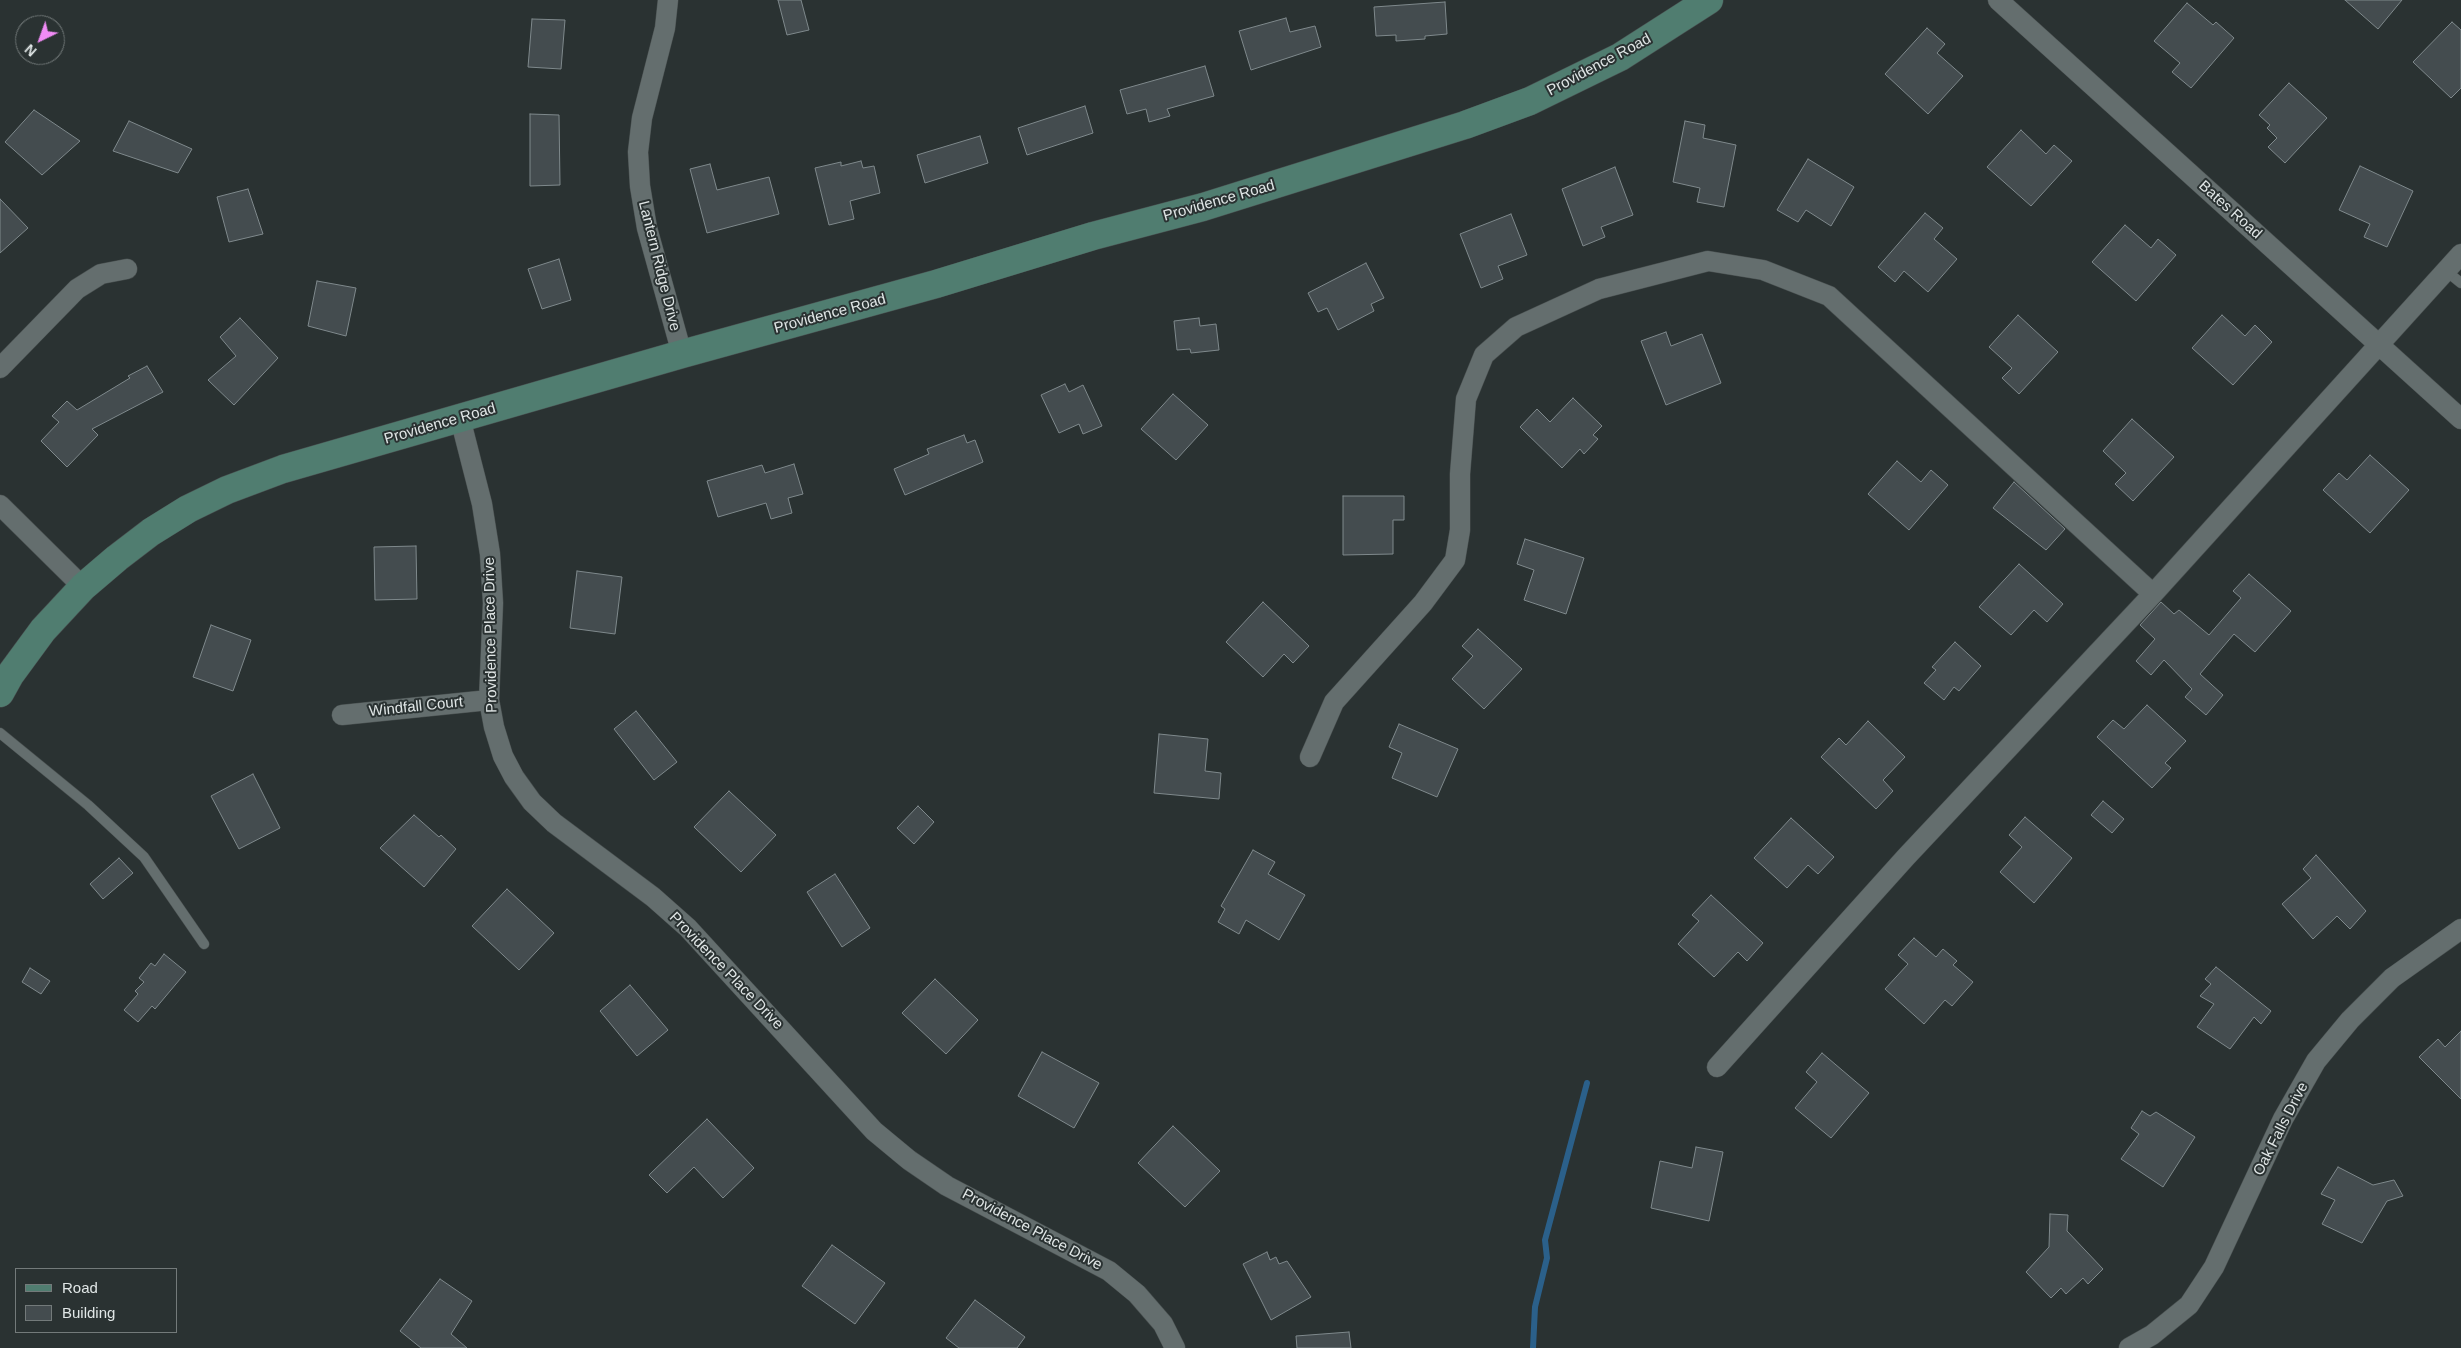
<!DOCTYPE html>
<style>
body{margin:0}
#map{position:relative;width:2461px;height:1348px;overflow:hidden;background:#2a3232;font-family:Arial,sans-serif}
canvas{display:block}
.legend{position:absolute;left:15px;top:1268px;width:162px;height:65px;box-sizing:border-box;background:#2a3232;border:1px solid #737a7a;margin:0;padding:6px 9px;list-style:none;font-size:15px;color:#e0e6e6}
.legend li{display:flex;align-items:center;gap:10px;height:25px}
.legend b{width:25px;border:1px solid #737a7a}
.north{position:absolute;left:15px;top:15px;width:50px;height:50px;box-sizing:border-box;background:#2a3232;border:1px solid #737a7a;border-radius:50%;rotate:222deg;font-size:14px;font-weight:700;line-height:20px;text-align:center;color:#e0e6e6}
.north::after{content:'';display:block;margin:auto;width:18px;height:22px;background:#f08bf5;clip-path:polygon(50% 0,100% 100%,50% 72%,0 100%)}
</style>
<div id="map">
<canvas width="2461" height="1348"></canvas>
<ul class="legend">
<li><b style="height:6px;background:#507d70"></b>Road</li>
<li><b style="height:14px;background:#444c4f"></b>Building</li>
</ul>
<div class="north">N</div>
</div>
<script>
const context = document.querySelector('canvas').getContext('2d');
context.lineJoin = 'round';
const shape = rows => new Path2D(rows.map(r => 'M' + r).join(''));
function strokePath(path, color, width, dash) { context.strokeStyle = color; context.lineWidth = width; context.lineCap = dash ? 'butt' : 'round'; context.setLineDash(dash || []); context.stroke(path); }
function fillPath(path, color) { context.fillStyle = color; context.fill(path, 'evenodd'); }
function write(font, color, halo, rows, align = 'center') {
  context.font = font + ' Arial,sans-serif'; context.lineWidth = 4; context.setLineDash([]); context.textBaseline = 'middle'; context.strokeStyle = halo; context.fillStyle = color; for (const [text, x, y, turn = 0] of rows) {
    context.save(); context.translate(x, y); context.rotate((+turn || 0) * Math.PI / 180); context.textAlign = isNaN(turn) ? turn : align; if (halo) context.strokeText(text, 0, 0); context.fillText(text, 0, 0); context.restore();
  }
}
strokePath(shape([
 [1533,1348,1535,1307,1547,1258,1545,1240,1587,1083]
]), '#2b608a', 6);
const building = shape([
 [778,0,801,0,809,30,787,35,778,0],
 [2345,0,2402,0,2378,29,2345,0],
 [1445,2,1447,34,1425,36,1425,39,1396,41,1396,35,1376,36,1374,7,1445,2],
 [2187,3,2213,25,2216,22,2234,38,2191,88,2172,72,2180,63,2154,41,2187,3],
 [1286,18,1290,32,1315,26,1321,47,1251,70,1239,31,1286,18],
 [532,19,565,20,561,69,528,67,532,19],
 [2452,22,2461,30,2461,88,2451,98,2413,62,2452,22],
 [1927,28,1945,44,1937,53,1963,76,1928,114,1885,74,1927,28],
 [1205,66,1214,96,1167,109,1170,116,1149,122,1146,109,1127,114,1120,90,1205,66],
 [2289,83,2327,118,2285,163,2268,147,2277,138,2267,128,2270,125,2259,115,2289,83],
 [1085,106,1093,133,1027,155,1018,128,1085,106],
 [34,110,80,141,42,175,5,142,34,110],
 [530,114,559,115,560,185,530,186,530,114],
 [129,121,192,149,178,173,113,151,129,121],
 [1685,121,1705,125,1703,138,1736,145,1724,207,1697,202,1700,188,1673,182,1685,121],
 [2021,130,2046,154,2054,145,2072,161,2031,206,1987,167,2021,130],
 [980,136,988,163,925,183,917,155,980,136],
 [1808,159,1854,187,1831,226,1806,210,1798,222,1777,210,1808,159],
 [861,161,863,168,874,166,880,193,850,201,854,219,829,225,815,168,841,162,841,166,861,161],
 [710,164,717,190,769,177,779,214,707,233,690,169,710,164],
 [2360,166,2413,191,2387,247,2364,237,2370,224,2339,210,2360,166],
 [1615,167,1633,215,1601,227,1605,237,1583,246,1562,189,1615,167],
 [248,189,263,234,229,242,217,197,248,189],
 [0,199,28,228,0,253,0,199],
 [1925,213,1943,228,1934,239,1957,259,1928,292,1904,271,1895,282,1878,267,1925,213],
 [1511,214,1527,255,1498,266,1503,279,1481,288,1460,234,1511,214],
 [2125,225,2151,248,2158,239,2176,255,2136,301,2092,262,2125,225],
 [559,259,571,300,542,309,528,269,559,259],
 [1366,263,1384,298,1371,304,1374,311,1338,330,1327,308,1318,312,1308,293,1366,263],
 [317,281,356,288,346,336,308,326,317,281],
 [2018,315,2058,352,2019,394,2002,378,2012,368,1989,347,2018,315],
 [2222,315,2245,336,2255,325,2272,342,2233,385,2192,348,2222,315],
 [240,318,278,358,234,405,208,380,236,356,220,337,240,318],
 [1199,318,1200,326,1216,324,1219,350,1191,353,1190,349,1177,350,1174,321,1199,318],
 [1666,332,1671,346,1702,334,1721,383,1666,405,1641,341,1666,332],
 [147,366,163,392,92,429,98,435,67,467,41,441,59,422,52,416,67,401,77,410,130,378,128,376,147,366],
 [1065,384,1069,392,1083,385,1102,426,1083,434,1079,424,1059,433,1041,395,1065,384],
 [1173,394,1208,425,1176,460,1141,429,1173,394],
 [1573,398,1602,426,1593,435,1598,439,1584,454,1580,449,1562,468,1520,427,1537,409,1550,422,1573,398],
 [2132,419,2174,457,2133,501,2115,484,2126,473,2103,451,2132,419],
 [964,435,967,443,975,440,983,462,905,495,894,469,929,454,927,449,964,435],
 [2370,455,2409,490,2370,533,2323,490,2339,473,2347,480,2370,455],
 [1897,461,1921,482,1931,470,1948,485,1909,530,1868,494,1897,461],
 [794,464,803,494,788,498,792,513,771,519,766,503,718,517,707,481,762,465,765,473,794,464],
 [2014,482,2065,529,2046,550,1993,508,2014,482],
 [1343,496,1404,496,1404,520,1393,520,1393,554,1343,555,1343,496],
 [1525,539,1584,558,1566,614,1524,600,1534,570,1517,564,1525,539],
 [416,546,417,599,375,600,374,547,416,546],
 [2019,564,2063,604,2047,622,2034,610,2011,635,1979,607,2019,564],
 [577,571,622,577,615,634,570,628,577,571],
 [2249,574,2291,611,2255,652,2234,634,2200,674,2223,695,2206,715,2185,697,2192,689,2164,660,2151,675,2136,661,2155,639,2140,625,2161,602,2174,614,2179,610,2209,635,2241,598,2233,591,2249,574],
 [1263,602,1309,646,1293,663,1284,654,1263,677,1226,642,1263,602],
 [211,625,251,640,233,691,193,677,211,625],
 [1478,629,1522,669,1484,709,1452,679,1473,656,1462,646,1478,629],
 [1955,642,1981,666,1959,691,1954,687,1944,700,1924,683,1936,670,1932,667,1955,642],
 [2147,705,2186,741,2165,763,2171,768,2152,788,2097,737,2113,720,2124,729,2147,705],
 [636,711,677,762,654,780,614,729,636,711],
 [1868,721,1905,757,1883,780,1893,791,1876,809,1821,757,1839,738,1846,745,1868,721],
 [1399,724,1458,749,1437,797,1392,778,1402,753,1389,747,1399,724],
 [1159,734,1208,739,1205,771,1221,773,1219,799,1154,793,1159,734],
 [253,774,280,828,239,849,211,796,253,774],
 [729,791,776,835,741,872,694,827,729,791],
 [2103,801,2124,819,2112,833,2091,815,2103,801],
 [918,806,934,822,914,844,897,828,918,806],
 [414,815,439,837,441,835,456,849,424,887,380,848,414,815],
 [2025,817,2072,858,2034,903,2000,872,2022,847,2009,835,2025,817],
 [1791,818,1834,857,1818,874,1808,865,1787,888,1754,858,1791,818],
 [1253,850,1275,862,1268,874,1305,895,1279,940,1246,920,1239,934,1218,922,1225,909,1221,906,1253,850],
 [2316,855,2366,911,2350,929,2337,916,2313,939,2282,904,2311,878,2303,869,2316,855],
 [119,858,133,873,103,899,90,884,119,858],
 [835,874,870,928,842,947,807,892,835,874],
 [507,889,554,933,519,970,472,926,507,889],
 [1711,895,1763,943,1747,961,1738,952,1714,977,1678,944,1699,921,1692,915,1711,895],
 [1914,938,1936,957,1943,949,1957,961,1953,965,1973,982,1952,1006,1945,1000,1924,1024,1885,989,1908,964,1898,955,1914,938],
 [164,954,186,972,155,1009,152,1006,138,1022,124,1010,138,994,135,991,144,982,139,978,151,963,155,966,164,954],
 [2216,967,2271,1011,2261,1024,2254,1017,2230,1049,2197,1027,2214,1004,2200,996,2211,984,2205,979,2216,967],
 [30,968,50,981,41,994,22,982,30,968],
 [935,979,978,1020,946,1054,902,1013,935,979],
 [630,985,668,1030,637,1056,600,1011,630,985],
 [2461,1031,2461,1099,2419,1057,2438,1039,2445,1047,2461,1031],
 [1042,1052,1099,1083,1074,1128,1018,1096,1042,1052],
 [1822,1053,1869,1093,1831,1138,1795,1108,1817,1082,1806,1072,1822,1053],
 [2142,1111,2150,1116,2156,1112,2195,1137,2163,1187,2121,1159,2139,1134,2131,1128,2142,1111],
 [707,1119,754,1168,723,1198,694,1167,667,1193,649,1175,707,1119],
 [1173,1126,1220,1171,1185,1207,1138,1163,1173,1126],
 [1696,1147,1723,1152,1709,1221,1651,1208,1660,1161,1692,1168,1696,1147],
 [2338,1167,2373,1185,2394,1180,2403,1196,2387,1201,2362,1243,2322,1224,2335,1200,2321,1194,2338,1167],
 [2050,1214,2068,1215,2067,1231,2103,1269,2088,1284,2083,1278,2066,1294,2061,1288,2051,1298,2026,1272,2049,1247,2050,1214],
 [832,1245,885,1283,855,1324,802,1286,832,1245],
 [1267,1252,1270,1260,1276,1257,1279,1264,1287,1261,1311,1297,1271,1320,1243,1264,1267,1252],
 [440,1279,472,1301,451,1334,467,1348,421,1348,400,1331,440,1279],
 [975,1300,1025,1337,1017,1348,959,1348,946,1338,975,1300],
 [1349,1332,1351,1348,1297,1348,1296,1336,1349,1332]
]);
fillPath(building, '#444c4f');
strokePath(building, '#7f898c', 1);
const lane = shape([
 [2445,270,2461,283],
 [0,733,88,805,144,857,204,944]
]);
const street = shape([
 [668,0,665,28,642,118,638,152,640,186,647,228,682,354],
 [1998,0,2461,419],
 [0,368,77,289,101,274,127,269],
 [460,418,482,504,490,554,493,603,489,700,494,727,503,756,514,777,532,802,554,823,653,897,688,928,874,1131,909,1160,947,1186,1109,1271,1137,1294,1163,1324,1175,1348],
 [0,505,83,587],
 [342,715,489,700],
 [1310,757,1334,702,1423,603,1455,560,1460,530,1460,474,1466,399,1484,355,1516,327,1599,289,1708,261,1763,270,1829,296,2153,594],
 [1717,1067,1906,857,2153,594,2461,254],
 [2129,1348,2152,1335,2189,1305,2214,1267,2283,1119,2316,1061,2350,1020,2392,978,2461,929]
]);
const secondary = shape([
 [0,693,10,675,43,630,83,587,117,558,151,532,188,509,227,490,283,469,682,354,936,284,1093,236,1203,207,1465,125,1530,101,1620,57,1709,0]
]);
strokePath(lane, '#484f4f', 11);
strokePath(street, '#484f4f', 21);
strokePath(secondary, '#484f4f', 29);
strokePath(lane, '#646e6e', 10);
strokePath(street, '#646e6e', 20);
strokePath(secondary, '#507d70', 28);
write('15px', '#e0e6e6', '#2a3232', [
 ["Providence Road",1599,65,-28],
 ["Providence Road",1219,201,-16],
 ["Bates Road",2230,210,42],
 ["Lantern Ridge Drive",659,266,76],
 ["Providence Road",830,314,-15],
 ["Providence Road",440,424,-16],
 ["Providence Place Drive",491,635,-91],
 ["Windfall Court",416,707,-6],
 ["Providence Place Drive",726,971,46],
 ["Oak Falls Drive",2281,1129,-63],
 ["Providence Place Drive",1032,1230,28]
]);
</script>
